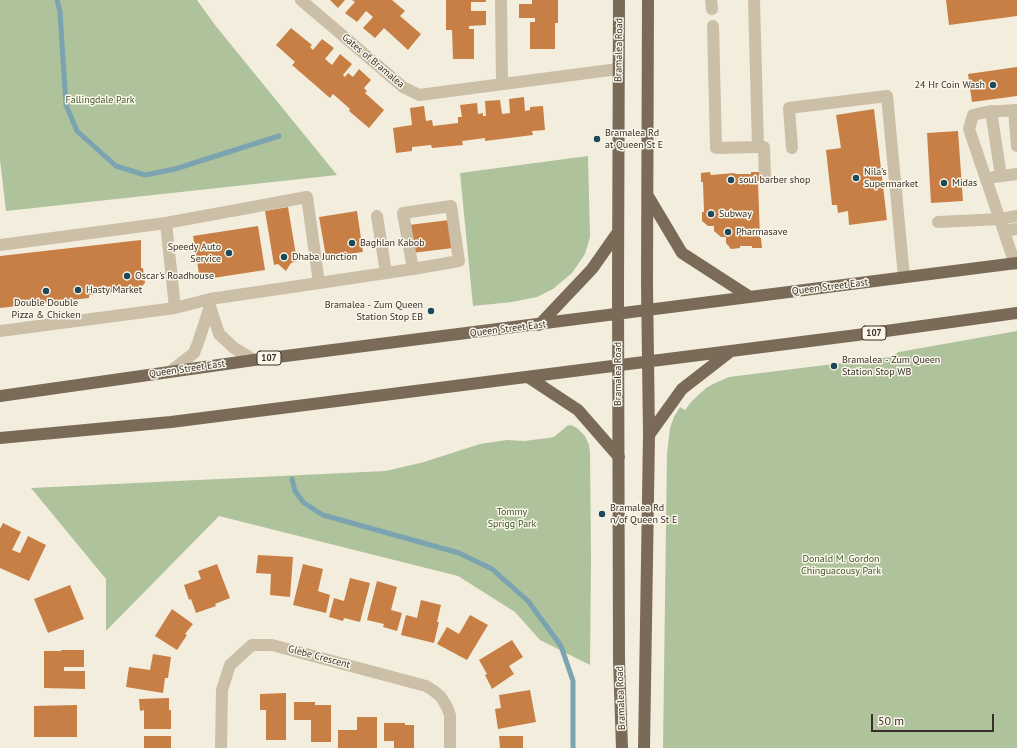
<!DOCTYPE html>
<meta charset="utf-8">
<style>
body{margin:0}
#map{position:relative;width:1017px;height:748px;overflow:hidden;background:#f3eddd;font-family:"PT Sans",sans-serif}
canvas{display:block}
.scale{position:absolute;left:871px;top:714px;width:123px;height:18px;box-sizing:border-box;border:2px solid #383028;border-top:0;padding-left:5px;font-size:12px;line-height:14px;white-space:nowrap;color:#383028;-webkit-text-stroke:3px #faf6e9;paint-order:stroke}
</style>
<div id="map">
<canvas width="1017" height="748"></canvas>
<div class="scale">50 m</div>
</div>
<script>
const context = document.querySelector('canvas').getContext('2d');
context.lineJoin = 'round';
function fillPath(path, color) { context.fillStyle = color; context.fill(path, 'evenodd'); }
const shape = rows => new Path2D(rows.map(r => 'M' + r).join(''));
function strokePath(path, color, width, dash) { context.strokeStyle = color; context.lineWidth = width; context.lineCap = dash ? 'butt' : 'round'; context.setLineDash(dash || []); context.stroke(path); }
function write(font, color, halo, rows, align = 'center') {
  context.font = font + ' "PT Sans",sans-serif'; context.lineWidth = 3; context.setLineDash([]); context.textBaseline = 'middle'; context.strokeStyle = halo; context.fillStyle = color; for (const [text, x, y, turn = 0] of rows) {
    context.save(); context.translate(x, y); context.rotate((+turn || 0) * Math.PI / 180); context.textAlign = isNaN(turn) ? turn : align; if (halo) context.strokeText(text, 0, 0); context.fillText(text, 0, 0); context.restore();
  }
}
fillPath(shape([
 [0,0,197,0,215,25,337,175,6,211,0,160],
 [588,156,590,237,585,254,572,273,553,289,537,297,512,302,473,306,460,173],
 [1017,331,1017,748,663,748,667,454,670,428,674,417,680,407,685,410,691,402,706,388,713,384,729,377,890,357,899,352],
 [571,425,577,428,585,436,589,445,590,453,591,558,590,665,540,640,515,612,458,576,219,516,106,631,106,579,31,488,386,471,424,462,480,444,507,440,524,441,548,438,554,437,567,426]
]), '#aec29c');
strokePath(shape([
 [57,0,60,12,66,105,77,131,116,166,145,175,175,169,279,136],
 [292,479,295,491,304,503,323,515,459,553,492,569,528,601,561,646,573,681,573,748]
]), '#7ba3b0', 5);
fillPath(shape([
 [330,0,345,0,338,8],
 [352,0,392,0,405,11,400,16,421,34,408,50,384,28,375,38,363,28,373,17,366,11,357,22,345,13,355,2],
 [446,0,486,0,486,2,471,2,471,11,486,11,486,25,469,26,469,29,474,29,474,59,453,59,452,30,446,30],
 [532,0,558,0,558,23,555,23,555,49,530,49,530,22,535,22,535,18,519,18,519,4,532,4],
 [946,0,1017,0,1017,16,949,25],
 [291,28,312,45,310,47,313,50,322,39,334,48,325,59,332,65,340,54,352,64,343,75,345,77,348,73,353,77,359,69,371,80,364,88,367,91,365,93,384,110,369,128,349,111,350,109,333,94,330,98,292,65,295,62,276,45],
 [1017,67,1017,96,972,102,968,74],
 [524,97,525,111,530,110,530,107,543,106,545,130,532,131,533,135,485,141,485,138,462,141,463,145,432,148,431,145,412,147,412,151,396,153,393,128,412,125,410,108,424,106,426,121,432,120,433,126,458,123,458,117,462,117,460,105,477,103,478,114,483,113,483,116,486,116,485,101,500,100,502,114,510,113,509,99],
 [874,109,887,220,849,225,848,211,838,213,837,205,832,205,826,150,841,148,836,115],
 [958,131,963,201,931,203,927,133],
 [710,172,711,175,734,173,736,174,751,174,751,172,760,172,760,181,758,181,760,238,761,238,762,248,752,248,752,246,740,246,740,248,731,249,726,243,726,237,721,237,714,231,714,226,708,226,702,221,702,212,704,212,703,182,701,182,701,173],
 [288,207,297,261,291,263,286,271,278,264,274,265,265,211],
 [357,211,363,252,326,257,319,217],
 [449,220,453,248,412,253,409,225],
 [258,226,265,270,200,280,193,236],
 [141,240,141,268,143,268,145,283,136,292,121,294,120,291,89,295,89,298,0,308,0,256],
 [3,523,21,532,12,550,20,553,28,536,46,545,29,581,0,568,0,529],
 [258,555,293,557,290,597,270,595,271,574,256,573],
 [217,564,230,598,215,604,216,606,196,613,191,599,189,600,184,585,201,579,198,571],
 [303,564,323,569,318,591,330,595,326,613,293,605],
 [350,578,370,583,360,622,344,618,343,621,329,617,334,598,344,601],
 [377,581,397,587,391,610,402,613,397,631,383,627,384,624,367,620],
 [70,585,84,619,48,633,34,599],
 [421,600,441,605,437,622,439,622,434,643,401,635,406,615,417,618],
 [172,609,193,624,185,634,187,635,177,650,155,636],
 [470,615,488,625,467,660,437,644,447,627,459,634],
 [512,640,523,657,509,666,514,674,492,689,485,675,487,674,479,660],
 [61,650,84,650,84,667,64,667,64,671,85,671,85,689,44,688,44,651,61,651],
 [153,654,171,657,168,678,165,678,163,693,126,687,129,667,150,670],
 [530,690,536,722,498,729,495,709,501,708,499,695],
 [286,693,286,740,266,740,266,710,260,710,260,694],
 [169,698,169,710,171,710,171,729,144,729,144,710,140,711,139,699],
 [294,702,315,702,315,705,331,705,331,742,311,742,311,720,294,720],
 [77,705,77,737,34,737,34,706],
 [357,717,377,717,377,748,338,748,338,730,357,730],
 [384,723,405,723,405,725,414,725,414,748,394,748,394,741,384,741],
 [144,736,171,736,171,748,144,748],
 [499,736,523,736,523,748,500,748]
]), '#c87f46');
strokePath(shape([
 [301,0,403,87,419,95,618,69],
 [501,0,502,83],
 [711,0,712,9],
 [713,26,716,148,758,147,754,0],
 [1014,110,1017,146],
 [991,111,1001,176],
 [758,147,764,147,765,178],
 [792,148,789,108,887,96,904,277],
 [994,177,1017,174],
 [377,216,386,273],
 [938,222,1000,219,1017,216],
 [166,223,307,197,319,283],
 [1004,231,1017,229],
 [0,245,166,223,175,308],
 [1015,264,969,129,973,115,986,112,1017,110],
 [210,299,210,306,219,334,234,348,254,360],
 [0,331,175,308,210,299,319,283,413,269,459,261,451,206,403,213,413,269],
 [171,371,194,353,198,343,210,306],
 [221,748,222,690,230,665,252,645,272,645,426,686,434,691,441,697,447,707,450,715,450,748]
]), '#cbbfa8', 12);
strokePath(shape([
 [619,0,618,289,619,660,622,748],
 [648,196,682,253,750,297],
 [539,325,592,269,618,232],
 [528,377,578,410,619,457],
 [0,396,254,360,1017,263],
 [649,435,682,389,731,351],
 [0,438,171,422,857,335,1017,313],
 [644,748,649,435,647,283,648,0]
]), '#7a6b59', 12);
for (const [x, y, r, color] of [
 [993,85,4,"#1d4a5a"],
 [597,139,4,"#1d4a5a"],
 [856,178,4,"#1d4a5a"],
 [731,180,4,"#1d4a5a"],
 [944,183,4,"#1d4a5a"],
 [711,214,4,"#1d4a5a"],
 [728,232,4,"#1d4a5a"],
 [352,243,4,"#1d4a5a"],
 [229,253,4,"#1d4a5a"],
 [284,257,4,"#1d4a5a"],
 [127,276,4,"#1d4a5a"],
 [78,290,4,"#1d4a5a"],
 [46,291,4,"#1d4a5a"],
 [431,311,4,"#1d4a5a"],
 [834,366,4,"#1d4a5a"],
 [602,514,4,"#1d4a5a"]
]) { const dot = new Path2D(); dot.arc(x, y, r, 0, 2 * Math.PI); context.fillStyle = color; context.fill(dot); strokePath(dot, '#faf6e9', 1.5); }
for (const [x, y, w] of [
 [874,333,24],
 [269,358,24]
]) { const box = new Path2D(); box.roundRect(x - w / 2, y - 7, w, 14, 3); context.fillStyle = '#faf6e9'; context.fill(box); strokePath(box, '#383028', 1); }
write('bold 9px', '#383028', null, [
 ["107",874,333],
 ["107",269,358]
]);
write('10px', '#383028', '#faf6e9', [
 ["Bramalea Road",619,50,-89],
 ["Gates of Bramalea",373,61,40],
 ["Queen Street East",830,287,-7],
 ["Queen Street East",508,329,-7],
 ["Queen Street East",187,369,-8],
 ["Bramalea Road",618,374,-90],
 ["Glebe Crescent",319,657,15],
 ["Bramalea Road",621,698,-92]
]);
write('10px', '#383028', '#faf6e9', [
 ["24 Hr Coin Wash",985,85,"right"],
 ["Bramalea Rd",605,133],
 ["at Queen St E",605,145],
 ["Nila’s",864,172],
 ["Supermarket",864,184],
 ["soul barber shop",739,180],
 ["Midas",952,183],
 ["Subway",719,214],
 ["Pharmasave",736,232],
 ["Baghlan Kabob",360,243],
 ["Speedy Auto",221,247,"right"],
 ["Service",221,259,"right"],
 ["Dhaba Junction",292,257],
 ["Oscar's Roadhouse",135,276],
 ["Hasty Market",86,290],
 ["Double Double",46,303,"center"],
 ["Pizza & Chicken",46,315,"center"],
 ["Bramalea - Zum Queen",423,305,"right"],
 ["Station Stop EB",423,317,"right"],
 ["Bramalea - Zum Queen",842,360],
 ["Station Stop WB",842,372],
 ["Bramalea Rd",610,508],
 ["n/of Queen St E",610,520]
], 'left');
write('10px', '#3e562c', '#faf6e9', [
 ["Fallingdale Park",100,100],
 ["Tommy",512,512],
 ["Sprigg Park",512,524],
 ["Donald M. Gordon",841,559],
 ["Chinguacousy Park",841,571]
]);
</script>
